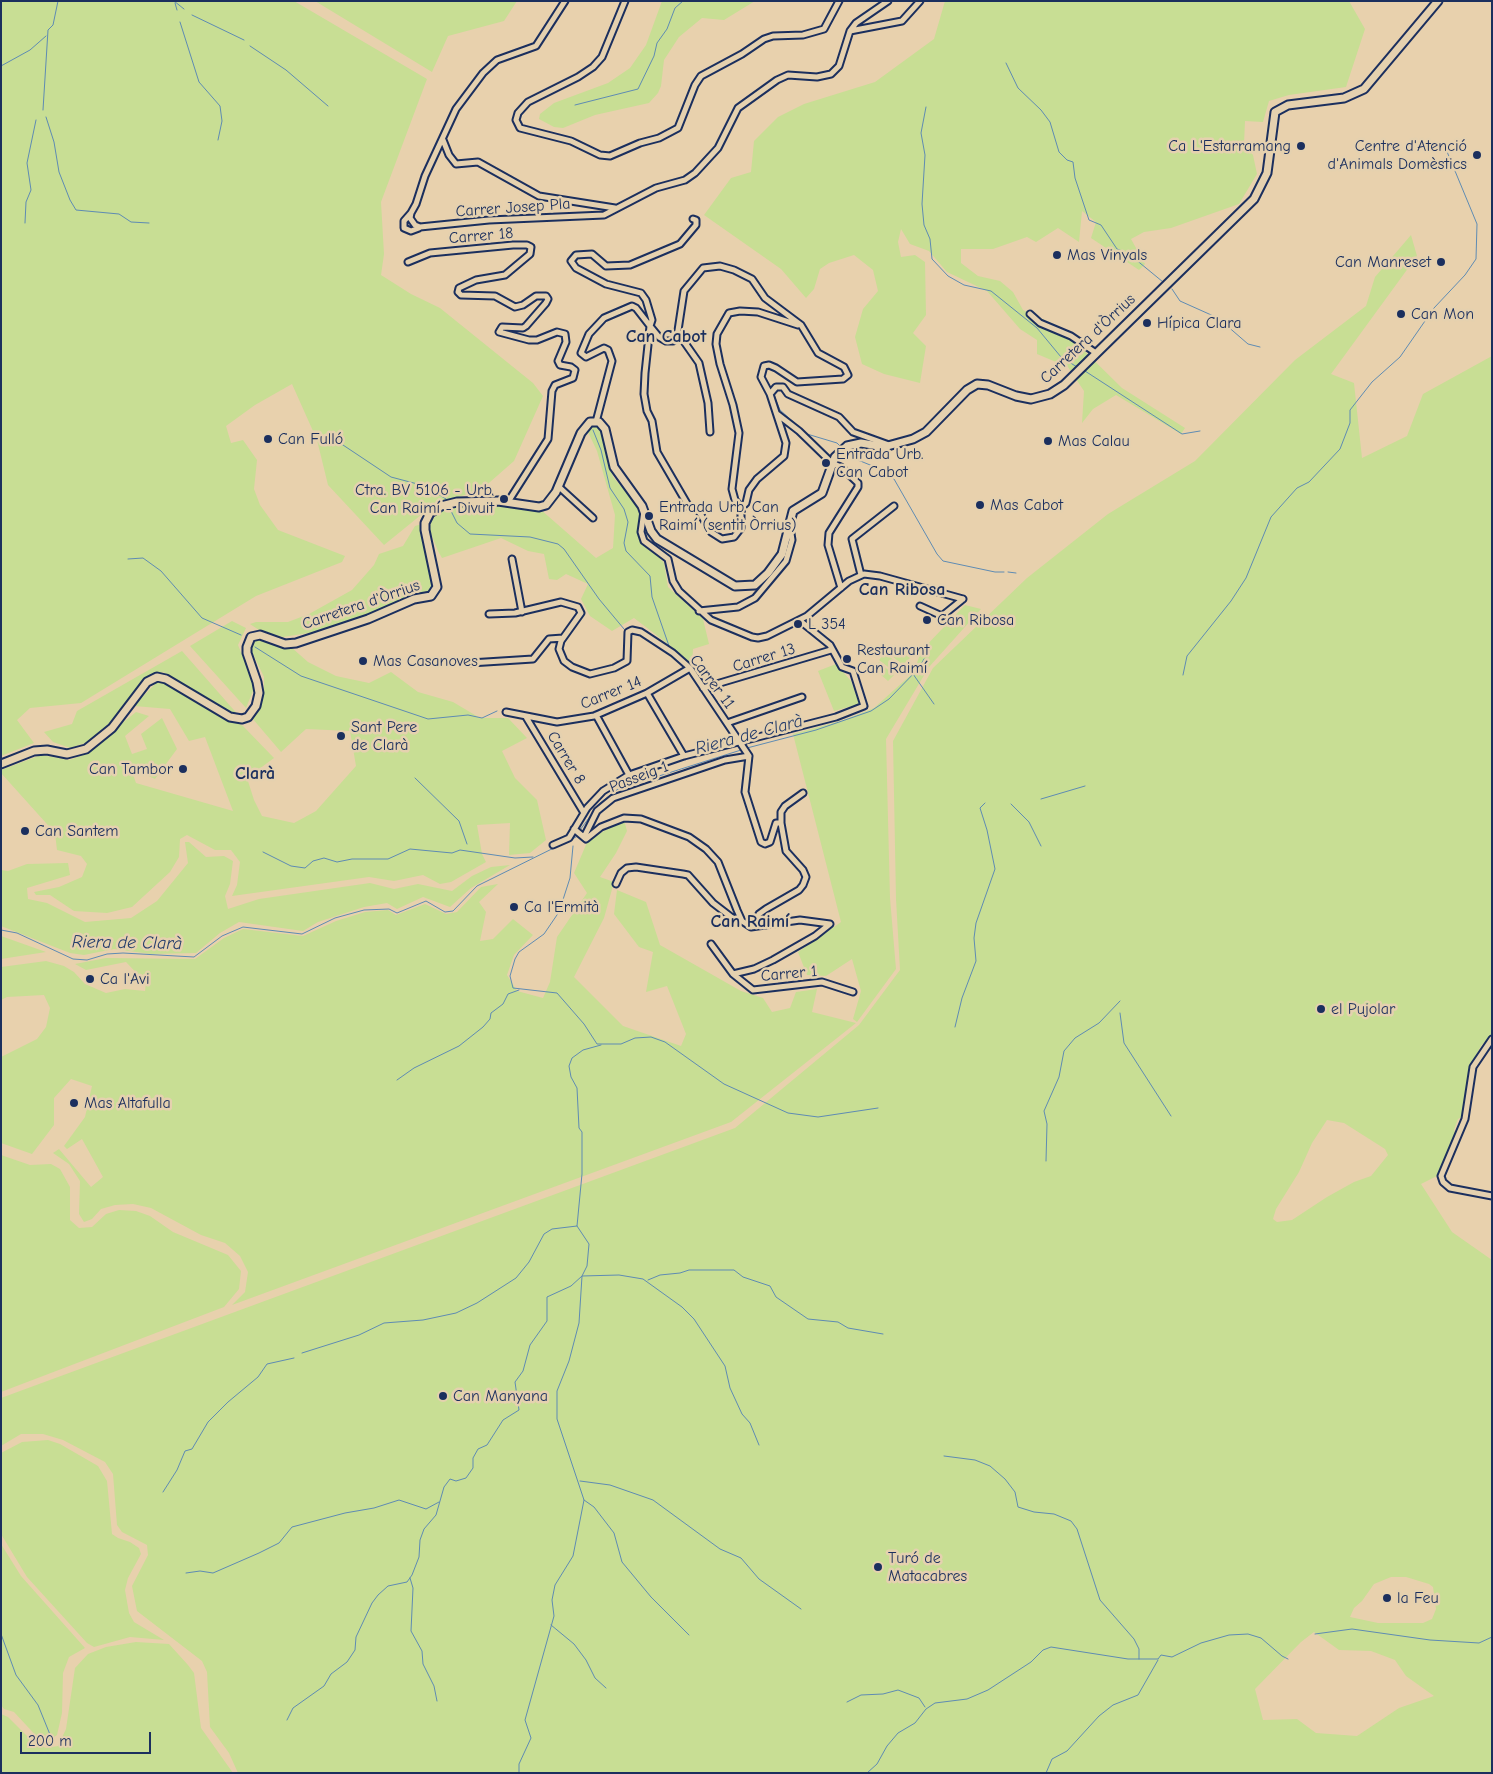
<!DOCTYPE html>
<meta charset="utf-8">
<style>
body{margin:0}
#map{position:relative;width:1493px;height:1774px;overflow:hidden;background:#e8d1ad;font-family:"Comic Neue",sans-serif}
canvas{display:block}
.frame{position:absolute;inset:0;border:2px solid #1b2f5e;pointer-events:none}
.scale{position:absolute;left:20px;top:1732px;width:131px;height:22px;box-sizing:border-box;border:2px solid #1b2f5e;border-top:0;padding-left:6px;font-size:15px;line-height:18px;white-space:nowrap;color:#1b2f5e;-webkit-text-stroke:4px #e5d1af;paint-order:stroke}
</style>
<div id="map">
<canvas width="1493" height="1774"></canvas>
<div class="frame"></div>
<div class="scale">200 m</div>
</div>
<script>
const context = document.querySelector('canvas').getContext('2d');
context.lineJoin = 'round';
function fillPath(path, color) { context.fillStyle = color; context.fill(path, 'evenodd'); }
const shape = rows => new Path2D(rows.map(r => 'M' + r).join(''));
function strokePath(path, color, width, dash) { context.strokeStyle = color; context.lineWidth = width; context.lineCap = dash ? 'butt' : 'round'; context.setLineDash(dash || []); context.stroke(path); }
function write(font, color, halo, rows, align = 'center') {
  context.font = font + ' "Comic Neue",sans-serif'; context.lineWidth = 5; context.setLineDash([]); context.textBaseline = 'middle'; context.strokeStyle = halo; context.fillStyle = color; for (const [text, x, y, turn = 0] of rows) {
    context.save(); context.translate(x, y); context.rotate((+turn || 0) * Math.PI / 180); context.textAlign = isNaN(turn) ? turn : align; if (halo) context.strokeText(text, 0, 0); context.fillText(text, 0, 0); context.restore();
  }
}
fillPath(shape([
 [1,1,294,1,427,79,381,202,384,254,381,275,411,294,440,308,533,383,543,396,514,461,482,489,432,506,384,545,328,485,317,440,292,384,255,405,226,426,231,443,243,440,257,460,254,489,260,505,278,530,345,556,342,562,256,596,81,703,30,708,17,720,34,743,1,756],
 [315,1,517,1,504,21,448,36,432,72],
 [662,1,755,1,724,20,702,18,679,37,664,60,661,86,658,93,649,103,595,115,563,128,554,127,539,119,540,114,554,103,608,83,630,68,646,45],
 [945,1,1349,1,1365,29,1346,87,1289,95,1269,101,1263,122,1245,121,1244,144,1253,155,1257,174,1239,204,1171,228,1144,232,1131,239,1145,264,1139,270,1091,238,1096,222,1082,211,1079,242,1058,228,1036,242,1027,237,993,249,961,249,961,263,978,276,1000,281,1013,292,1023,310,1060,327,1122,388,1185,428,1181,434,1116,395,1093,409,1082,423,1084,391,1068,367,1037,354,1037,340,1020,329,987,291,947,272,929,251,910,244,901,229,898,242,901,257,915,255,925,262,926,315,913,333,926,346,920,383,884,374,862,364,855,337,863,309,878,291,873,270,854,255,829,263,820,269,814,289,806,298,781,269,704,215,731,178,751,172,754,141,778,117,804,104,875,82,934,39],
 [1411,235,1417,256,1331,374,1354,383,1362,458,1407,436,1423,394,1492,356,1492,1034,1481,1046,1469,1068,1462,1117,1458,1119,1454,1130,1456,1134,1437,1176,1421,1184,1452,1232,1492,1260,1492,1773,238,1773,229,1753,210,1727,207,1672,202,1661,137,1611,132,1586,148,1555,147,1545,122,1532,117,1525,113,1474,105,1462,63,1440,43,1434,21,1434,1,1446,1,1398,735,1128,859,1025,900,970,896,899,893,741,933,668,1027,578,1108,514,1195,461,1295,360,1366,306,1375,277],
 [1327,1120,1344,1123,1385,1149,1388,1155,1371,1176,1354,1182,1327,1197,1292,1220,1277,1222,1273,1219,1276,1209,1299,1172,1312,1143],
 [1391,1577,1406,1577,1429,1584,1433,1587,1436,1609,1432,1619,1423,1623,1378,1623,1350,1617,1354,1608,1362,1601,1374,1584],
 [1314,1632,1339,1650,1371,1651,1395,1660,1406,1676,1434,1696,1399,1708,1357,1736,1316,1733,1297,1719,1263,1720,1255,1689,1301,1642],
 [594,424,602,433,613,477,636,503,650,546,664,563,668,587,703,619,709,644,693,649,692,666,672,647,634,618,612,631,590,616,581,599,588,584,566,574,557,580,549,579,544,554,528,551,501,538,442,558,438,551,429,529,432,520,443,508,464,504,510,504,540,509,596,558,613,548,615,515,597,451,587,430],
 [422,524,421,536,430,559,434,585,430,592,315,632,283,637,259,630,250,624,256,622,288,622,309,614,352,590,374,565,379,554,403,546,415,526],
 [965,605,981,609,929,667,886,739,890,898,896,969,857,1022,853,1019,861,991,852,959,826,976,807,975,798,952,841,922,793,734,844,720,874,708,914,672,921,651],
 [232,621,246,628,238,645,255,686,246,708,190,646],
 [255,638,291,647,308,662,336,676,369,683,391,672,418,692,453,702,480,718,508,718,527,738,502,751,515,778,537,800,546,840,530,853,509,855,510,823,477,825,482,854,486,862,451,882,440,884,423,875,394,881,369,877,232,896,237,885,240,862,231,850,215,850,187,835,180,839,179,857,170,872,132,907,107,913,74,911,50,895,36,895,34,892,59,887,82,877,87,864,81,856,57,850,55,833,1,773,1,770,41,755,69,760,81,756,136,712,149,716,125,736,132,754,147,749,141,734,162,718,177,749,155,779,131,768,136,783,233,811,205,737,189,741,170,709,134,706,156,683,165,683,243,726,274,758,247,778,254,800,262,816,294,823,316,811,356,766,350,731,306,729,281,752,252,718,264,694,264,677,252,652,252,642],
 [893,646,910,658,903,665,887,652],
 [182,651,240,717,163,672,142,680,115,718,88,742,70,748,53,742,44,732,72,724,77,711],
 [885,653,902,667,896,673,879,660],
 [879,662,894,675,888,681,873,668],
 [836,664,851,681,859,704,834,711,818,671],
 [624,820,627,831,616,853,600,877,614,882,604,918,574,977,623,1026,681,1046,686,1034,667,986,646,992,653,952,639,947,614,914,617,890,646,902,660,945,741,991,763,998,772,1012,790,1008,796,992,817,989,812,1012,856,1023,731,1122,232,1305,245,1292,248,1272,240,1256,225,1243,201,1235,151,1208,133,1204,115,1205,101,1209,92,1219,84,1222,79,1214,80,1181,69,1164,53,1153,59,1149,91,1187,103,1177,82,1139,67,1149,64,1146,85,1117,92,1086,71,1079,54,1098,54,1125,32,1154,1,1143,1,1057,37,1039,46,1027,50,1008,44,995,7,997,1,1000,1,967,46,961,64,966,74,972,85,984,106,993,125,989,145,991,146,983,126,962,86,970,75,964,106,958,195,959,224,938,243,929,303,936,336,921,365,912,388,910,396,915,425,904,446,914,457,912,481,887,498,884,479,902,486,912,480,941,493,939,513,919,533,935,514,955,507,975,517,991,543,998,550,982,557,937,587,893,574,873,588,840],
 [185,842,189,842,206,857,224,856,233,861,230,884,225,896,228,909,259,899,370,883,394,889,418,884,452,891,472,876,491,867,510,865,471,888,450,907,423,897,397,909,387,903,364,907,318,922,303,931,239,922,220,933,196,953,151,954,114,949,84,955,70,953,1,926,1,870,8,871,27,864,68,863,70,875,27,888,28,899,47,903,85,922,131,918,157,901,188,863],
 [1,936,46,952,1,959],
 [1,1155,30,1165,51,1164,60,1169,70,1187,70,1220,79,1228,92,1227,106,1214,119,1210,136,1211,150,1216,173,1232,228,1255,241,1271,239,1289,224,1307,1,1392],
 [48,1440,60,1444,98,1466,107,1481,112,1534,118,1538,130,1542,139,1548,141,1554,128,1578,125,1590,129,1613,134,1622,164,1640,130,1637,94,1647,87,1643,27,1577,1,1534,1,1453,22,1442],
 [1,1544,21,1576,85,1648,69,1657,63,1673,62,1713,57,1735,50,1740,40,1740,14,1712,4,1709,1,1705],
 [136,1642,169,1644,188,1665,194,1673,201,1728,233,1773,1,1773,1,1714,8,1717,33,1742,46,1748,58,1746,66,1729,75,1668,88,1654,106,1647]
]), '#c8de94');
strokePath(shape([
 [174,1,184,9],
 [175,3,177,10],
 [192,15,244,40],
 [180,22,199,82,220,106,222,121,218,140],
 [250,46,286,70,328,106],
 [1006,63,1018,88,1041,110,1050,122,1059,152,1067,160,1073,162,1075,178,1089,220,1101,225,1117,249,1129,254,1163,282],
 [1,66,30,50,46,36],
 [575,105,638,89,654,56,657,43,667,29,675,8,683,1],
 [926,107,921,133,925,155,922,204,924,225,930,239,932,259,948,276,964,285,991,291,1037,328,1061,357,1077,367],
 [43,110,48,30,53,25,58,1],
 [46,117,54,142,59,172,70,200,76,210,119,214,131,222,149,223],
 [25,223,26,202,31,190,27,163,36,120],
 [1172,289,1180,301,1218,318,1248,344,1260,347],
 [1085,371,1182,434,1200,431],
 [775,398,780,410,807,434,837,443,841,447],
 [593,430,601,450,610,488,624,509,628,522,624,543,626,551,650,576,652,597,669,646],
 [318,434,340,443,391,477,425,486,446,499],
 [846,453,848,456,880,469,894,479,937,554,943,561,995,572,1004,572],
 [450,509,457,523,470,534,530,537,558,544,564,549,599,599,624,629],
 [128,559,143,558,161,571,202,618,241,635],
 [1008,572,1016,573],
 [255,647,301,676,428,719,468,715,482,718,497,711],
 [913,674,934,704],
 [1183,675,1187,656,1231,601,1246,578,1271,517,1297,488,1309,482,1340,449,1350,423,1350,410,1372,382,1400,357,1434,308,1465,275,1476,259,1477,224,1443,142],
 [747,748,816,730,871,711,889,699,919,668,924,659],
 [415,778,459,821,467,844],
 [1041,799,1085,786],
 [1011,804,1029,822,1041,846],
 [580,830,600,803,618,789,741,750],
 [573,846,570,878,559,912,544,934,519,952,515,959,510,976,513,988,557,993,584,1024,597,1044,621,1044,635,1038,651,1037,665,1042,724,1084,788,1113,818,1117,878,1108],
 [263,852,291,866,305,868,313,861,324,858,337,862,352,859,388,859,410,849,452,853,460,850,515,858,533,857],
 [1,930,17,933,73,959,87,960,107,954,123,953,194,957,222,936,243,927,302,934,335,918,364,910,389,909,397,913,426,901,445,912,453,911,477,886,576,837],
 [1120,1013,1124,1043,1171,1116],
 [955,1027,962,998,976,961,974,938,976,923,995,869,987,830,980,808,985,803],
 [397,1080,414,1068,459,1046,483,1027,490,1019,491,1013,503,1004,508,994,519,990],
 [1046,1161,1047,1124,1044,1111,1059,1077,1064,1051,1075,1038,1099,1023,1120,1001],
 [648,1280,660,1275,680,1273,689,1270,734,1270,743,1277,770,1286,776,1297,808,1319,838,1322,848,1328,883,1334],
 [302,1353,359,1335,384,1323,423,1320,456,1313,477,1303,516,1278,529,1262,544,1234,552,1229,577,1226,582,1174,582,1132,579,1128,577,1088,571,1077,569,1066,572,1058,583,1050,601,1045],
 [944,1456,975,1460,990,1466,1005,1479,1015,1492,1018,1507,1034,1512,1054,1514,1071,1521,1077,1529,1100,1600,1134,1639,1139,1649,1139,1659],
 [580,1481,610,1485,653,1500,720,1549,741,1558,759,1579,801,1609],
 [163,1492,177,1470,185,1451,192,1449,208,1422,228,1402,258,1377,267,1364,294,1358],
 [584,1500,594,1507,614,1533,622,1562,651,1597,689,1635],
 [186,1573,200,1571,213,1573,259,1553,279,1543,292,1527,345,1513,374,1508,399,1500,426,1509,439,1502],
 [410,1578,413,1588,411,1631,422,1651,423,1664,434,1686,437,1701],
 [551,1625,574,1644,586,1660,595,1678,606,1688],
 [1,1634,16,1675,38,1705,51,1737],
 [1315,1634,1352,1629,1430,1640,1479,1643,1492,1637],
 [847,1702,861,1695,883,1694,898,1690,919,1698,925,1707],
 [287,1720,293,1708,324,1686,331,1674,347,1662,355,1650,356,1637,372,1603,378,1595,388,1586,407,1582,412,1575,419,1557,420,1540,424,1529,436,1515,444,1487,450,1479,456,1481,466,1478,473,1468,473,1458,478,1449,487,1445,503,1420,519,1410,515,1382,523,1371,530,1345,547,1321,547,1297,571,1286,582,1276,619,1275,643,1279,682,1307,694,1319,725,1366,730,1388,742,1414,750,1423,759,1445],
 [519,1773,519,1764,531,1738,525,1720,554,1616,552,1600,555,1585,573,1556,584,1500,557,1419,557,1391,569,1361,579,1323,582,1276,587,1266,589,1244,577,1226],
 [867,1773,877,1764,887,1746,898,1733,915,1723,926,1709,935,1703,967,1699,988,1690,1031,1662,1043,1650,1051,1647,1128,1659,1158,1659,1161,1655,1172,1657,1201,1643,1229,1635,1248,1634,1261,1638,1282,1656,1288,1659],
 [1046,1773,1052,1759,1067,1751,1099,1716,1113,1705,1138,1695,1158,1660]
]), '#5e8bb3', 1);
const street = shape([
 [565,1,536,46,497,60,483,73,456,109,425,176,416,204,411,213,410,218,415,225,420,227,489,220,604,215,656,188,685,180,695,173,718,148,738,108,777,80,788,75,817,77,831,74,839,66,850,31,856,23,888,1],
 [625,1,602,57,593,67,578,77,528,102,518,113,516,120,520,128,571,141,600,155,610,156,640,143,659,138,678,128,695,85,701,76,742,54,764,39,773,36,803,35,824,29,839,1],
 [850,31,902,21,920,1],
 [443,140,449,155,456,164,478,162,539,196,615,208],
 [411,213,404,221,404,228,411,231,419,228],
 [408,262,430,253,513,245,527,245,531,247,530,254,505,275,476,280,459,288,458,292,461,295,495,296,515,307,523,305,536,296,546,296,548,299,546,303,526,326,523,328,502,327,499,332,529,340,537,340,557,332,565,334,566,342,558,361,560,365,571,367,575,370,573,378,555,385,552,391,548,439,508,502],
 [1030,314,1040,323,1071,336,1096,353],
 [678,333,699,363,708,403,710,432],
 [770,394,776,387,783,387,788,394,839,417,853,432,889,445],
 [777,414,799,431,832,463,841,467,858,483,858,487,829,533,828,545,841,588],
 [596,422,612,361,608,350,604,348,586,357,581,353,589,334,604,318,632,306,636,308,650,326,659,337,666,341,673,341,677,337,684,291,703,268,720,266,734,270,752,279,765,298,801,325,818,353,844,367,848,375,843,379,797,382,776,368,769,365,764,366,761,377,770,394,786,443,784,456,757,479,749,490,746,503,741,508,741,528,734,537,722,539,711,532,698,510,689,507,657,452,652,421,647,411,644,394,645,373,650,326,652,320,646,300,641,293,606,284,576,268,571,261,576,255,592,254,606,266,630,265,680,244,696,225,696,220,693,219],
 [558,486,593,518],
 [741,508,735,500,732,489,739,433,733,405,720,364,716,344,717,334,729,313,740,311,758,312,798,325],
 [644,511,641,532,644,541,668,559,673,581,679,591,711,620,752,637,758,638,767,636,807,616,849,581,864,574,880,576,963,599],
 [512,559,522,612],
 [861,575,852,539,894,506],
 [920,606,942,616,963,599],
 [699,611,738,607,755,598,786,561,792,540,790,527],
 [489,614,515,613,561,602,578,607,581,613,561,641,559,649,564,661,572,667,590,674,614,668,627,661,628,632,632,630,641,632,673,653,690,668,749,756],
 [470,663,533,659,549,639,563,638],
 [703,688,831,650],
 [647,693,684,756],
 [506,712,557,722,594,716,647,693,690,668],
 [596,715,629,775],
 [526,717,584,813],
 [727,723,802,697],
 [749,756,745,792,761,842,765,844,770,842,776,823,781,823],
 [574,829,586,839,601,827,624,818,641,819,689,837,706,849,718,862,737,910,742,921,751,927],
 [584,837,597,811,613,798,725,760,749,756],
 [553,845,569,838,587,808,603,791,629,775,684,756,836,717,864,706,853,671,842,667,830,645,799,620],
 [616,884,621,873,627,868,636,867,683,874,688,875,713,903,735,920,742,921],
 [751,927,759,914,766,909,799,890,803,885,806,877,803,870,786,851,781,823,781,812,785,806,803,793],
 [711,944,733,974,753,990,822,982,853,992],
 [733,974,754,969,773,960,815,936,830,924,800,920,751,927],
 [1492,1039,1473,1067,1465,1119,1441,1176,1443,1182,1450,1188,1492,1196]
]);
const secondary = shape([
 [1,764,34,751,47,750,67,754,86,749,112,728,147,682,157,677,166,679,230,717,242,719,248,717,256,706,259,693,257,682,247,653,247,647,251,637,260,635,285,644,296,643,368,619,414,599,431,596,437,587,425,530,425,523,430,513,441,506,457,502,498,501,539,507,546,505,556,492,581,433,590,422,599,422,605,429,614,467,642,506,651,531,657,539,735,586,755,585,768,573,782,554,793,511,822,493,835,457,847,446,861,443,884,447,913,439,926,432,967,390,977,384,988,385,1016,396,1031,399,1050,394,1064,385,1254,199,1267,173,1275,112,1288,105,1344,98,1364,89,1438,1]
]);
strokePath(street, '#1b2f5e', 9);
strokePath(secondary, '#1b2f5e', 11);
strokePath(street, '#e5d1af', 5);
strokePath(secondary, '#e5d1af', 7);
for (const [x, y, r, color] of [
 [1301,146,5,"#1b2f5e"],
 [1477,155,5,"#1b2f5e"],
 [1057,255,5,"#1b2f5e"],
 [1441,262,5,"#1b2f5e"],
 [1401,314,5,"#1b2f5e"],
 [1147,323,5,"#1b2f5e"],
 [268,439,5,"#1b2f5e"],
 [1048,441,5,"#1b2f5e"],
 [826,463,5,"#1b2f5e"],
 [504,499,5,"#1b2f5e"],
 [980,505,5,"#1b2f5e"],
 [649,516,5,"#1b2f5e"],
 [927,620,5,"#1b2f5e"],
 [798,624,5,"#1b2f5e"],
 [847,659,5,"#1b2f5e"],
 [363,661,5,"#1b2f5e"],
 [341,736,5,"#1b2f5e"],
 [183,769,5,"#1b2f5e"],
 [25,831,5,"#1b2f5e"],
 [514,907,5,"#1b2f5e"],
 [90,979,5,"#1b2f5e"],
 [1321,1009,5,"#1b2f5e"],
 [74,1103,5,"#1b2f5e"],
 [443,1396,5,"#1b2f5e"],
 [878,1567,5,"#1b2f5e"],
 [1387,1598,5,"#1b2f5e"]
]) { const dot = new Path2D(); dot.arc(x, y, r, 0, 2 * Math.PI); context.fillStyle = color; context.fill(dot); strokePath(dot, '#e5d1af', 2); }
write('16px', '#1b2f5e', '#e5d1af', [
 ["Ca L'Estarramang",1291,146,"right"],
 ["Centre d'Atenció",1467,146,"right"],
 ["d'Animals Domèstics",1467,164,"right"],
 ["Mas Vinyals",1067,255],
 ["Can Manreset",1431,262,"right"],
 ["Can Mon",1411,314],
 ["Hípica Clara",1157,323],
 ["Can Fulló",278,439],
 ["Mas Calau",1058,441],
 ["Entrada Urb.",836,454],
 ["Can Cabot",836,472],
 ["Ctra. BV 5106 - Urb.",494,490,"right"],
 ["Can Raimí - Divuit",494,508,"right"],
 ["Mas Cabot",990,505],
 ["Entrada Urb. Can",659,507],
 ["Raimí (sentit Òrrius)",659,525],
 ["Can Ribosa",937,620],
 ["L 354",808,624],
 ["Restaurant",857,650],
 ["Can Raimí",857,668],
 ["Mas Casanoves",373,661],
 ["Sant Pere",351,727],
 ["de Clarà",351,745],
 ["Can Tambor",173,769,"right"],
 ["Can Santem",35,831],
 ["Ca l'Ermità",524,907],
 ["Ca l'Avi",100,979],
 ["el Pujolar",1331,1009],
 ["Mas Altafulla",84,1103],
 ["Can Manyana",453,1396],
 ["Turó de",888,1558],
 ["Matacabres",888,1576],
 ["la Feu",1397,1598]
], 'left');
write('16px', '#1b2f5e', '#e5d1af', [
 ["Carrer Josep Pla",513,208,-4],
 ["Carrer 18",481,236,-5],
 ["Carretera d'Òrrius",1088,339,-43],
 ["Carretera d'Òrrius",361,605,-19],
 ["Carrer 13",764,658,-17],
 ["Carrer 11",712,682,53],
 ["Carrer 14",611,693,-22],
 ["Carrer 8",566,758,59],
 ["Passeig 1",639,777,-21],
 ["Carrer 1",789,974,-5]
]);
write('bold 18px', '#1b2f5e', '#e5d1af', [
 ["Can Cabot",666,337],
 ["Can Ribosa",902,590],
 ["Clarà",255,774],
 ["Can Raimí",750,922]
]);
write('italic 18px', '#263e6c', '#e5d1af', [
 ["Riera de Clarà",749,735,-15],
 ["Riera de Clarà",127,943,1]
]);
</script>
